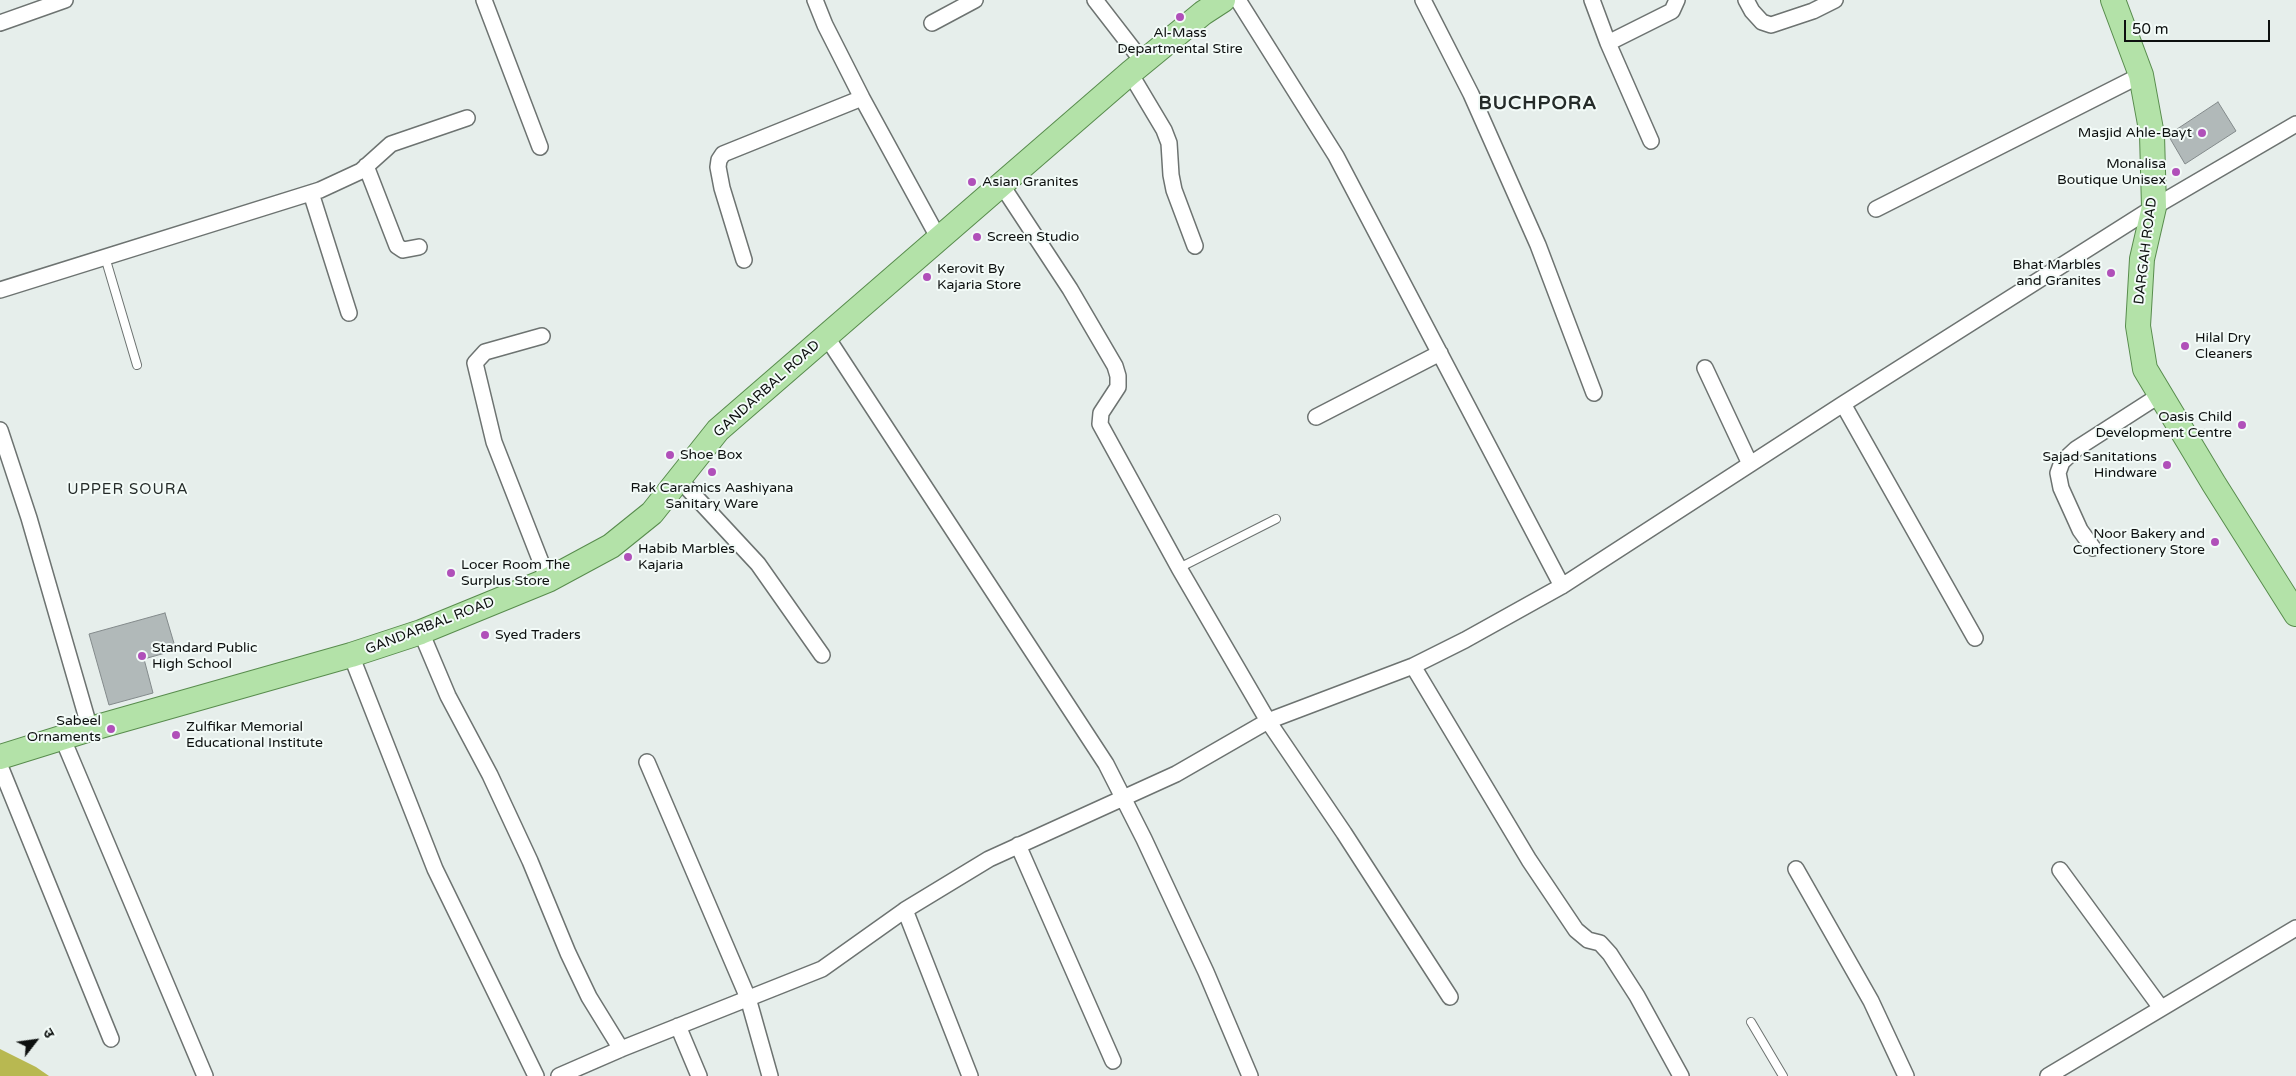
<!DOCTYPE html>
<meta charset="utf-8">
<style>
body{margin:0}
#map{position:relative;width:2296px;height:1076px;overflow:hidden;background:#e6eeeb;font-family:"Varela Round","Noto Sans Devanagari",sans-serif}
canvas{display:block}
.north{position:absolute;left:10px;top:1016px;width:50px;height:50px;-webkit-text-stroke:4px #f3fbf8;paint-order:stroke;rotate:60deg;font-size:14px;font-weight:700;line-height:20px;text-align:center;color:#0d100f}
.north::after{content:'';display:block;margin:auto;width:18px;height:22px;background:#0d100f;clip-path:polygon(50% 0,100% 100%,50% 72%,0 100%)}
.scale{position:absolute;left:2124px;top:20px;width:146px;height:22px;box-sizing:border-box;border:2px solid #0d100f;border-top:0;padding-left:6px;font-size:15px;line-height:18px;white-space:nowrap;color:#0d100f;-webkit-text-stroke:4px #f3fbf8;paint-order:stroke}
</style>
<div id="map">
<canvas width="2296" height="1076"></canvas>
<div class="north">उ</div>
<div class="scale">50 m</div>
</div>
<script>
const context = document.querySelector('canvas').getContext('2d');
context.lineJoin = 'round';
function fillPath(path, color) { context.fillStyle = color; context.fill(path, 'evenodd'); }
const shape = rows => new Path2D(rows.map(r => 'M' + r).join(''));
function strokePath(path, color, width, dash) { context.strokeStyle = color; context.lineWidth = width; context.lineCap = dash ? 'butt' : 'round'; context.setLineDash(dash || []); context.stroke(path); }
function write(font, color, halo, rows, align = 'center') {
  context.font = font + ' "Varela Round",sans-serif'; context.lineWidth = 4; context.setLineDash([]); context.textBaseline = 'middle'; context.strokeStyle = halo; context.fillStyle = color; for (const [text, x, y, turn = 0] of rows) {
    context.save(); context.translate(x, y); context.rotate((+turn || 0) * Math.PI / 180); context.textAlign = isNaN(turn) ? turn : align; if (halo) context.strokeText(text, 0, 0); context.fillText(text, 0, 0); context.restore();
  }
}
fillPath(shape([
 [0,1049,36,1067,49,1076,0,1076]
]), '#b8b851');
const building = shape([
 [2218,102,2236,131,2185,164,2168,135,2218,102],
 [165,613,176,650,144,659,153,693,109,705,89,634,165,613]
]);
fillPath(building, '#b1b9b9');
strokePath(building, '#838a8b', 1);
const service = shape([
 [105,257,137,365],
 [1179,568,1276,519],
 [1751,1022,1783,1076]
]);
const minor = shape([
 [484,0,540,147],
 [815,0,825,25,862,98,939,239],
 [1095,0,1143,62],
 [1238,0,1336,156,1562,586],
 [1423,0,1471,94,1538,245,1594,393],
 [1592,0,1608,43,1651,141],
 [1746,0,1752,11,1762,22,1771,25,1813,11,1835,0],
 [0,23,65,0],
 [932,23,975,0],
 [1608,43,1672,11,1677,0],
 [1130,73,1164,130,1169,143,1171,175,1174,190,1195,246],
 [366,166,397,246,403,250,419,247],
 [1001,184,1070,289,1115,366,1118,376,1118,387,1101,413,1100,424,1179,568,1268,721,1344,833,1450,997],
 [311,193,349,313],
 [1876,209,2141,75],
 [744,260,722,188,718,167,719,160,723,154,862,98],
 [0,290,320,190,361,171,391,144,467,118],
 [542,336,485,352,475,363,494,442,548,580],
 [826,336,1106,764,1144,839,1206,972,1250,1076],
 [1705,368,1750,464],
 [1843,404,1975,638],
 [1316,417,1440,353],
 [0,430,29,518,90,729],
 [679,479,758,564,822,655],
 [2093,548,2080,530,2061,488,2058,473,2062,462,2076,449,2160,395],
 [421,632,448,696,490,775,530,861,568,953,589,997,621,1049],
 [351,655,435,869,536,1076],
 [1413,666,1529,860,1576,930,1588,940,1600,943,1610,954,1637,996,1681,1076],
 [62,737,205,1076],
 [647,762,748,998,770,1076],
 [0,766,111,1039],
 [1018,845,1113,1061],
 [1796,869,1871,1001,1906,1076],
 [2060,870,2161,1008],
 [905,910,970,1076],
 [678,1026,699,1076],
 [559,1076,621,1049,822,969,905,910,989,859,1176,774,1268,721,1413,666,1465,640,1562,586,1843,404,2154,207,2296,124],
 [2048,1076,2296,928]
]);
const primary = shape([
 [2113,0,2141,75,2152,135,2154,207,2142,259,2138,326,2145,369,2214,484,2296,614],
 [0,757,90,729,351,655,421,632,548,580,611,546,652,513,718,430,1130,73,1203,13,1223,0]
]);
strokePath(service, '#6d7371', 10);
strokePath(minor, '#6d7371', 18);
strokePath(primary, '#588c4d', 26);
strokePath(service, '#fff', 8);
strokePath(minor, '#fff', 15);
strokePath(primary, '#b3e2a8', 24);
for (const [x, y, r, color] of [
 [1180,17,5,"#b050b9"],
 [2202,133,5,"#b050b9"],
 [2176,172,5,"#b050b9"],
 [972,182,5,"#b050b9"],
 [977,237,5,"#b050b9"],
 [2111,273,5,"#b050b9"],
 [927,277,5,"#b050b9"],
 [2185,346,5,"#b050b9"],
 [2242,425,5,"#b050b9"],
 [670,455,5,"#b050b9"],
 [2167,465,5,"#b050b9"],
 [712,472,5,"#b050b9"],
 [2215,542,5,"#b050b9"],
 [628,557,5,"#b050b9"],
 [451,573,5,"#b050b9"],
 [485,635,5,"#b050b9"],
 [142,656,5,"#b050b9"],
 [111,729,5,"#b050b9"],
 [176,735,5,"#b050b9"]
]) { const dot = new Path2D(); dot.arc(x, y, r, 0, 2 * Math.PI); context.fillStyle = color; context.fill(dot); strokePath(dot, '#f3fbf8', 2); }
write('14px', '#0d100f', '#f3fbf8', [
 ["Al-Mass",1180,33,"center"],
 ["Departmental Stire",1180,49,"center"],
 ["Masjid Ahle-Bayt",2192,133,"right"],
 ["Monalisa",2166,164,"right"],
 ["Boutique Unisex",2166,180,"right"],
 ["Asian Granites",982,182],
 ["Screen Studio",987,237],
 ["Bhat Marbles",2101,265,"right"],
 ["and Granites",2101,281,"right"],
 ["Kerovit By",937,269],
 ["Kajaria Store",937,285],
 ["Hilal Dry",2195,338],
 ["Cleaners",2195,354],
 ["Oasis Child",2232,417,"right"],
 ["Development Centre",2232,433,"right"],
 ["Shoe Box",680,455],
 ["Sajad Sanitations",2157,457,"right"],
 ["Hindware",2157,473,"right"],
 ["Rak Caramics Aashiyana",712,488,"center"],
 ["Sanitary Ware",712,504,"center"],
 ["Noor Bakery and",2205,534,"right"],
 ["Confectionery Store",2205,550,"right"],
 ["Habib Marbles",638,549],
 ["Kajaria",638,565],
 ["Locer Room The",461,565],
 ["Surplus Store",461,581],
 ["Syed Traders",495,635],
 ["Standard Public",152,648],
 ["High School",152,664],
 ["Sabeel",101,721,"right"],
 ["Ornaments",101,737,"right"],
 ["Zulfikar Memorial",186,727],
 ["Educational Institute",186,743]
], 'left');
write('14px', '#0d100f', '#f3fbf8', [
 ["DARGAH ROAD",2146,251,-83],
 ["GANDARBAL ROAD",767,389,-42],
 ["GANDARBAL ROAD",430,626,-21]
]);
context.letterSpacing = '1px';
write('15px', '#252b29', '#f3fbf8', [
 ["UPPER SOURA",128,490]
]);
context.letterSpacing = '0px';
context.letterSpacing = '1px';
write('bold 19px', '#252b29', '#f3fbf8', [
 ["BUCHPORA",1538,104]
]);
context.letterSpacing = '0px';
</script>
